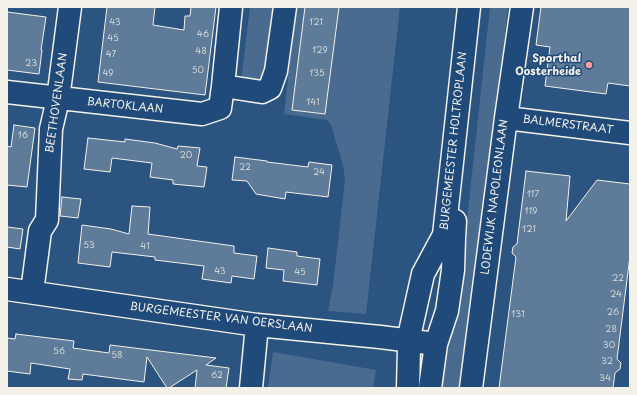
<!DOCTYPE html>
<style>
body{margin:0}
#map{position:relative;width:637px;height:395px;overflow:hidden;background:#2c5481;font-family:"Playpen Sans",sans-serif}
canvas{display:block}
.frame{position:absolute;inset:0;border:8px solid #f4f1e8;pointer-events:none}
</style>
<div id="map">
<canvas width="637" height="395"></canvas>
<div class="frame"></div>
</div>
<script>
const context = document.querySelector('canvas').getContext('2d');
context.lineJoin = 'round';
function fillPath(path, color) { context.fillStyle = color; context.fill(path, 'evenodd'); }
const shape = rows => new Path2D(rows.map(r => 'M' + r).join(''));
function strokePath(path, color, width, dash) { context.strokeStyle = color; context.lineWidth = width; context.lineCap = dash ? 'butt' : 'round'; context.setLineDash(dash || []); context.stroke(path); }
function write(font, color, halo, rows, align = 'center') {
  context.font = font + ' "Playpen Sans",sans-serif'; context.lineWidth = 3; context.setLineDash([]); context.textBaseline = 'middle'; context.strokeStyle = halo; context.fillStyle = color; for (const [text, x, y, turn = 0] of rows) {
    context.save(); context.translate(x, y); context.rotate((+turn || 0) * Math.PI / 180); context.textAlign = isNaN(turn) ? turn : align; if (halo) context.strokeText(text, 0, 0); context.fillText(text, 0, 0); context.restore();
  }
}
fillPath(shape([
 [250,7,277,7,269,82,241,81],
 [296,7,400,7,366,314,328,311,333,286,345,180,343,165,331,125,327,120,284,114],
 [490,7,508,7,502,62,461,388,438,388,461,276],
 [273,352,376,370,373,388,268,388]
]), '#496b90');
const building = shape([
 [107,7,155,7,153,25,184,30,185,16,190,16,191,7,216,7,205,95,98,82,107,7],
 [305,7,339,7,325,114,292,110,305,7],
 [541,7,630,7,630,86,608,83,606,94,545,86,550,47,536,45,541,7],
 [7,12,46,17,41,50,42,50,39,74,7,70,7,12],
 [14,125,35,128,27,187,7,185,7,146,11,147,14,125],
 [88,138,125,142,125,139,155,143,177,149,178,146,200,148,197,166,207,167,204,187,173,184,173,180,150,177,152,163,112,158,110,172,84,169,88,138],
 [235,157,267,161,267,162,308,167,309,162,332,165,328,197,286,192,285,199,256,194,247,181,232,180,235,157],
 [526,171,570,176,566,221,597,180,630,184,630,256,617,359,621,363,620,369,615,373,613,388,499,388,516,257,512,253,513,247,517,244,526,171],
 [62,197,81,199,78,218,60,216,62,197],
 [132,206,150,207,148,234,234,246,234,253,257,256,254,279,232,276,231,283,202,279,204,266,155,260,155,257,112,252,110,267,78,263,82,225,111,229,129,234,132,206],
 [7,227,23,229,20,249,7,247,7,227],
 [268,248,297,252,297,256,320,259,317,285,283,281,284,270,266,268,268,248],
 [16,334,74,341,73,348,109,353,110,345,216,358,206,365,229,368,226,388,195,388,197,370,169,388,167,388,147,357,144,382,83,374,82,380,68,379,70,369,31,363,30,374,7,371,7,338,15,339,16,334]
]);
fillPath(building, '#5e7b9a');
strokePath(building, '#f4f1e8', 1);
const minor = shape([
 [231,7,223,86,262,92,270,88,276,71,285,7],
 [7,92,202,114,220,108,223,86],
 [506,118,630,133],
 [7,289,257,325,380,337,436,344],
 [32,292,40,231,47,220,51,129,58,99,70,7],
 [251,388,257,325],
 [408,388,409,348,408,341,423,274,444,235,469,7],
 [430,388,436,344,447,311,453,270,454,238,455,221],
 [471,388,506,118,522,7]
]);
strokePath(minor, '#f4f1e8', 25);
strokePath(minor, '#1f4a7a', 22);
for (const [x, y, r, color] of [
 [589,65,4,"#ff9aa2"]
]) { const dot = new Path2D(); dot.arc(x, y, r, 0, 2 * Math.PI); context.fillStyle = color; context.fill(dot); strokePath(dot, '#1f4a7a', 1.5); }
write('9px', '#ced4d4', null, [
 ["43",115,23],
 ["121",316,23],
 ["46",203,35],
 ["45",113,39],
 ["129",320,51],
 ["48",201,52],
 ["47",111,55],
 ["23",31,64],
 ["50",198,71],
 ["49",108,74],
 ["135",317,74],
 ["141",313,103],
 ["16",23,136],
 ["20",186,156],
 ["22",245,168],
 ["24",319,173],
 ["117",533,195],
 ["119",531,212],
 ["121",529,230],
 ["53",89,246],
 ["41",145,247],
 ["43",220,272],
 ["45",300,273],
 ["22",618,279],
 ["24",616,295],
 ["26",613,313],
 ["131",518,315],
 ["28",611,330],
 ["30",609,346],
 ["56",59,352],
 ["58",117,356],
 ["32",607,362],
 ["62",217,376],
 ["34",605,379]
]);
write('bold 11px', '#f4f1e8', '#1f4a7a', [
 ["Sporthal",581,59],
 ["Oosterheide",581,72]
], 'right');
write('11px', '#f4f1e8', '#1f4a7a', [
 ["BEETHOVENLAAN",57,103,-82],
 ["BARTOKLAAN",125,106,6],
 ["BALMERSTRAAT",568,125,7],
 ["BURGEMEESTER HOLTROPLAAN",454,141,-84],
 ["LODEWIJK NAPOLEONLAAN",495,197,-83],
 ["BURGEMEESTER VAN OERSLAAN",221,318,7]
]);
</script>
